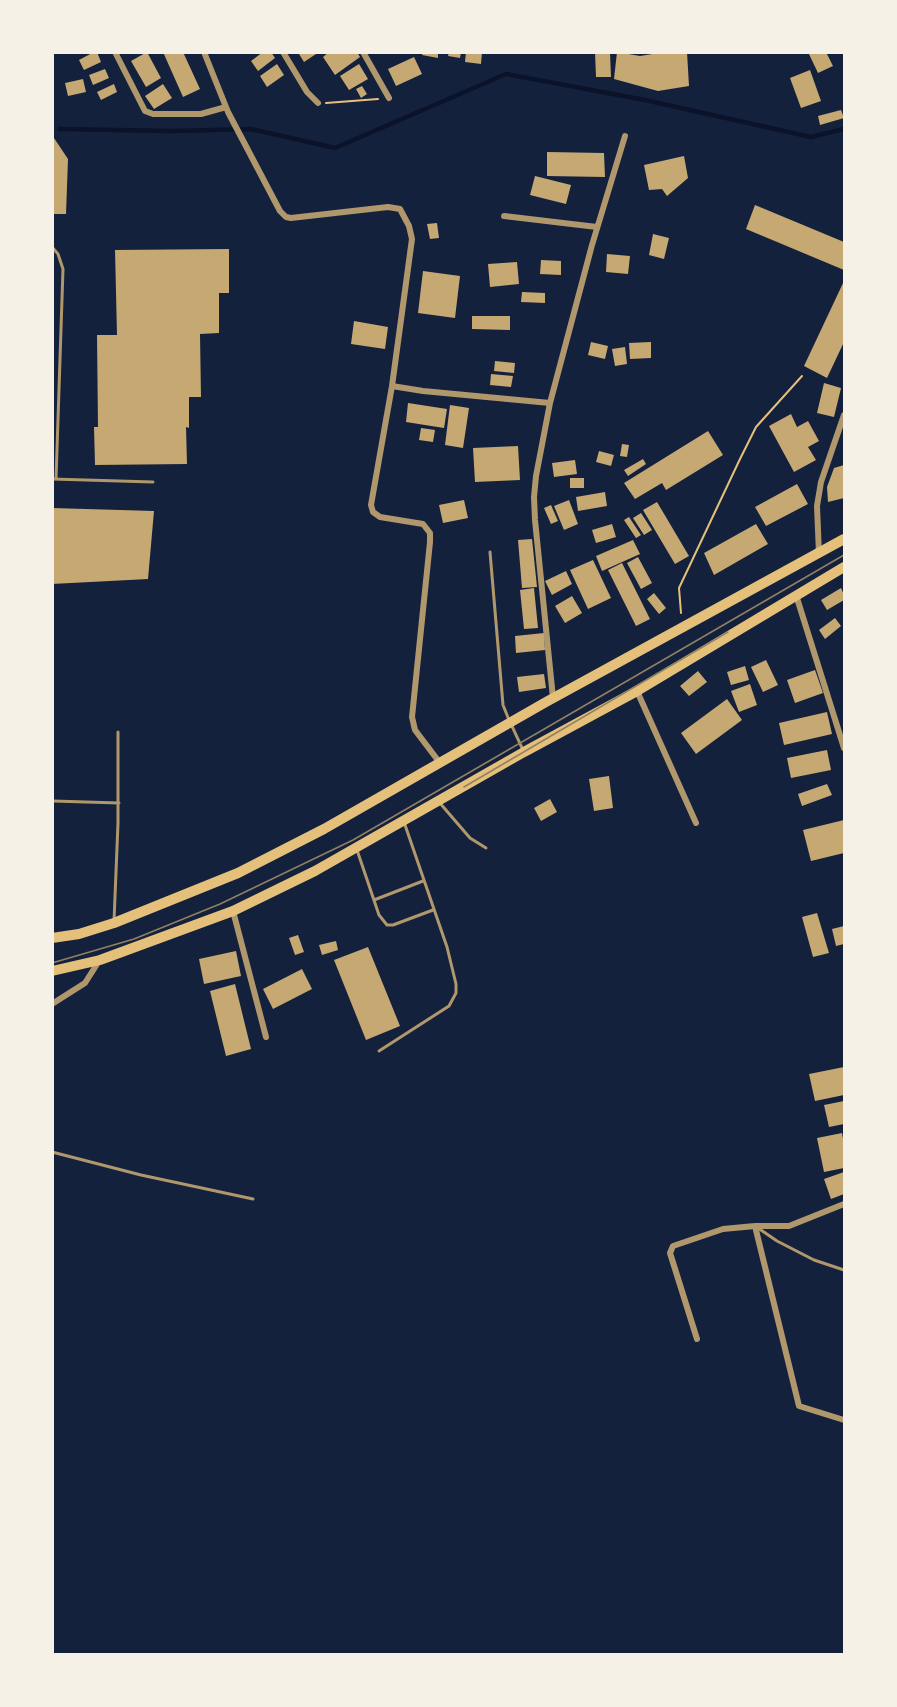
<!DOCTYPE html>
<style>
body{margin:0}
#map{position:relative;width:897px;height:1707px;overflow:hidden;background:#14213d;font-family:Raleway,sans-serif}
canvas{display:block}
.frame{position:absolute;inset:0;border:54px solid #f6f1e7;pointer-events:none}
</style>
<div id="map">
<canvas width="897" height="1707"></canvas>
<div class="frame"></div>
</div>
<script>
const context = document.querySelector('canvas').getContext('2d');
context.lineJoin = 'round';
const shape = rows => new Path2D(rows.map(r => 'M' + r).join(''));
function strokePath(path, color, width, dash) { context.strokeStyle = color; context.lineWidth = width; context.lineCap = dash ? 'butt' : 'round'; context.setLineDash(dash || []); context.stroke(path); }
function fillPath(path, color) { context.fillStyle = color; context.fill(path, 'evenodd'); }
strokePath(shape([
 [60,129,172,131,251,129,335,148,506,74,645,100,811,137,844,129]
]), '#0b132b', 4.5);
fillPath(shape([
 [94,52,97,52,101,62,84,70,79,60],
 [147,52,161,78,146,87,131,61],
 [163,52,183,52,200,89,183,97],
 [263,52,271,52,275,58,258,71,251,61],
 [301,52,319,52,304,62,299,54],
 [329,52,357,52,360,57,335,75,323,57],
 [423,52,438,52,438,58,422,55],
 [449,52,461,52,460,58,448,56],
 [466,52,482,52,481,64,465,62],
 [595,52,610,52,611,77,596,77],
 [617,52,640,56,665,52,687,52,689,86,658,91,614,79],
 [808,52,826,52,833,66,818,73],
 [414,57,422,74,396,86,388,69],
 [277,64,284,75,267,87,260,76],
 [359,64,368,79,349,90,340,76],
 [105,69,109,78,93,85,89,75],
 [810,70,821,101,801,108,790,78],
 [83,79,86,92,68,96,65,83],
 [114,84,117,92,101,100,97,92],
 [163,84,172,98,154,109,145,96],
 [362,86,367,94,361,98,356,89],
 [841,110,844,118,820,125,818,116],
 [52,135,68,159,66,214,52,214],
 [547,152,604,153,605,177,547,176],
 [684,156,688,178,667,196,662,189,649,190,644,165],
 [535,176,571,185,566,204,530,195],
 [755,205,844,242,844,270,746,229],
 [437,223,439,238,430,239,427,224],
 [653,234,669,238,664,259,649,255],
 [229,249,229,293,219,293,219,333,200,334,201,397,189,397,189,428,186,427,187,464,95,465,94,427,98,427,97,335,117,335,115,250],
 [607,254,630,256,628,274,606,272],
 [541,260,561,261,561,275,540,274],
 [517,262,519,284,490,287,488,264],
 [423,271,460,276,455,318,418,313],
 [844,281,844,342,827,378,804,366],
 [522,292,545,293,545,303,521,302],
 [472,316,510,316,510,330,472,329],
 [354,321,388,327,385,349,351,344],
 [591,342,608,346,605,359,588,355],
 [651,342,651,358,630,359,629,343],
 [625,347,627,364,615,366,612,349],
 [495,361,515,363,514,373,494,371],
 [491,374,513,376,511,387,490,385],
 [824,383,841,388,834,417,817,413],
 [408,403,447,409,444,428,406,422],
 [450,405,469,408,463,448,445,445],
 [791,414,797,427,808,421,819,441,808,447,816,460,794,472,769,426],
 [421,428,435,430,433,442,419,440],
 [708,431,723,455,666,490,662,483,635,499,624,483],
 [622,444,629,445,627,457,620,456],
 [518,446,520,480,475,482,473,448],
 [599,451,614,455,611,466,596,462],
 [643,459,646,464,628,476,624,470],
 [575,460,577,474,554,477,552,463],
 [844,465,844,498,828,502,827,487,834,468],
 [570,478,584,478,584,488,570,488],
 [797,484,808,504,766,526,755,507],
 [605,492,607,506,578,511,576,497],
 [464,500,468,518,443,523,439,505],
 [569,500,578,524,564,530,554,506],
 [657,502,689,556,675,564,643,510],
 [551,505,558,521,551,524,544,508],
 [52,508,154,511,148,579,52,584],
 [641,513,652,530,644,535,633,518],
 [629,517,641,535,636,538,624,520],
 [612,524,616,537,596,543,592,530],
 [756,524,768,544,714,575,704,553],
 [532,539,537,587,522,588,518,540],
 [633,540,640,554,602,571,596,556],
 [638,557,652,583,641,589,627,563],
 [593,560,611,598,588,609,570,570],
 [622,563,650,619,636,626,608,570],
 [566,571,572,584,552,595,545,581],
 [534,588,538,628,524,629,520,590],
 [841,588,844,595,844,600,827,610,821,600],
 [654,593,666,608,659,614,647,599],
 [572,596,582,613,565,623,555,606],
 [835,618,841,626,825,639,819,630],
 [544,633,545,650,516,653,515,636],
 [766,660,778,685,763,692,751,667],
 [745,666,749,680,731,685,727,672],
 [815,670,823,693,795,703,787,680],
 [698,671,707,682,689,696,680,686],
 [544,674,546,688,519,692,517,677],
 [750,684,757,705,739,712,731,691],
 [727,699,742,720,696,754,681,733],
 [827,712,832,734,784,745,779,723],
 [827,750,831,770,791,778,787,758],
 [609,776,613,808,594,811,589,779],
 [827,784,832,795,802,806,798,794],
 [550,799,557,812,541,821,534,808],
 [844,820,844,853,811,861,803,830],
 [817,913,829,953,813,957,802,917],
 [844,926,844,944,836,946,832,929],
 [298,935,304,952,295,955,289,938],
 [336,941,338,950,322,955,319,945],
 [368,947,400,1026,366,1040,334,960],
 [236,951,241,976,204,984,199,959],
 [302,969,312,989,273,1009,263,989],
 [235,984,251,1049,226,1056,210,991],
 [844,1067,844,1095,815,1101,809,1074],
 [844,1101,844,1124,829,1127,824,1105],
 [842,1133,844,1144,844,1168,824,1172,817,1138],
 [844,1172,844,1194,831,1199,824,1179]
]), '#c6a872');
strokePath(shape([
 [326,103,378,99],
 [681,613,679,588,740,459,756,427,802,376]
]), '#e5c07b', 2);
strokePath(shape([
 [52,247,58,254,63,269,56,479],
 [52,479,153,482],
 [490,552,503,705,509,720],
 [512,726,523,750],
 [53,801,119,803],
 [439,802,470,838,486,848],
 [357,850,379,915,387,925,393,925,433,910],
 [374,900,423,881],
 [114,921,118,823,118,732],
 [379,1051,449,1006,456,993,456,984,447,947,404,822],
 [52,1152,141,1175,253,1199],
 [758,1228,777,1241,814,1260,844,1270]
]), '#b1986c', 3);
strokePath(shape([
 [115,52,145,111,153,114,201,114,226,107],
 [204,52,228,112,280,211,286,217,291,218,388,207,400,209,409,226,412,239,392,386,371,505,373,512,380,517,423,524,430,533,430,542,412,717,415,730,440,763],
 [283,52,307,92,318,103],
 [363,52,389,98],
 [504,216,597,227],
 [392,386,423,391,550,403],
 [819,554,817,506,821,482,844,415],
 [796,595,844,748],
 [637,691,696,823],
 [553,698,535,520,534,497,536,476,550,403,592,245,625,136],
 [233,911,266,1037],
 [52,1004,85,983,99,961],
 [755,1226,799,1406,844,1420],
 [697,1339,670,1253,673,1246,723,1229,755,1226,789,1226,844,1204]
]), '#b1986c', 6);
strokePath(shape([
 [52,938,79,934,114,923,238,873,324,829,546,702,844,539],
 [52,971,100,960,233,911,315,871,524,752,637,691,844,567]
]), '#e5c07b', 10);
strokePath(shape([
 [464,787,728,632],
 [52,963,134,939,220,904,353,840,844,555]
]), '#918062', 1.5);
</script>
